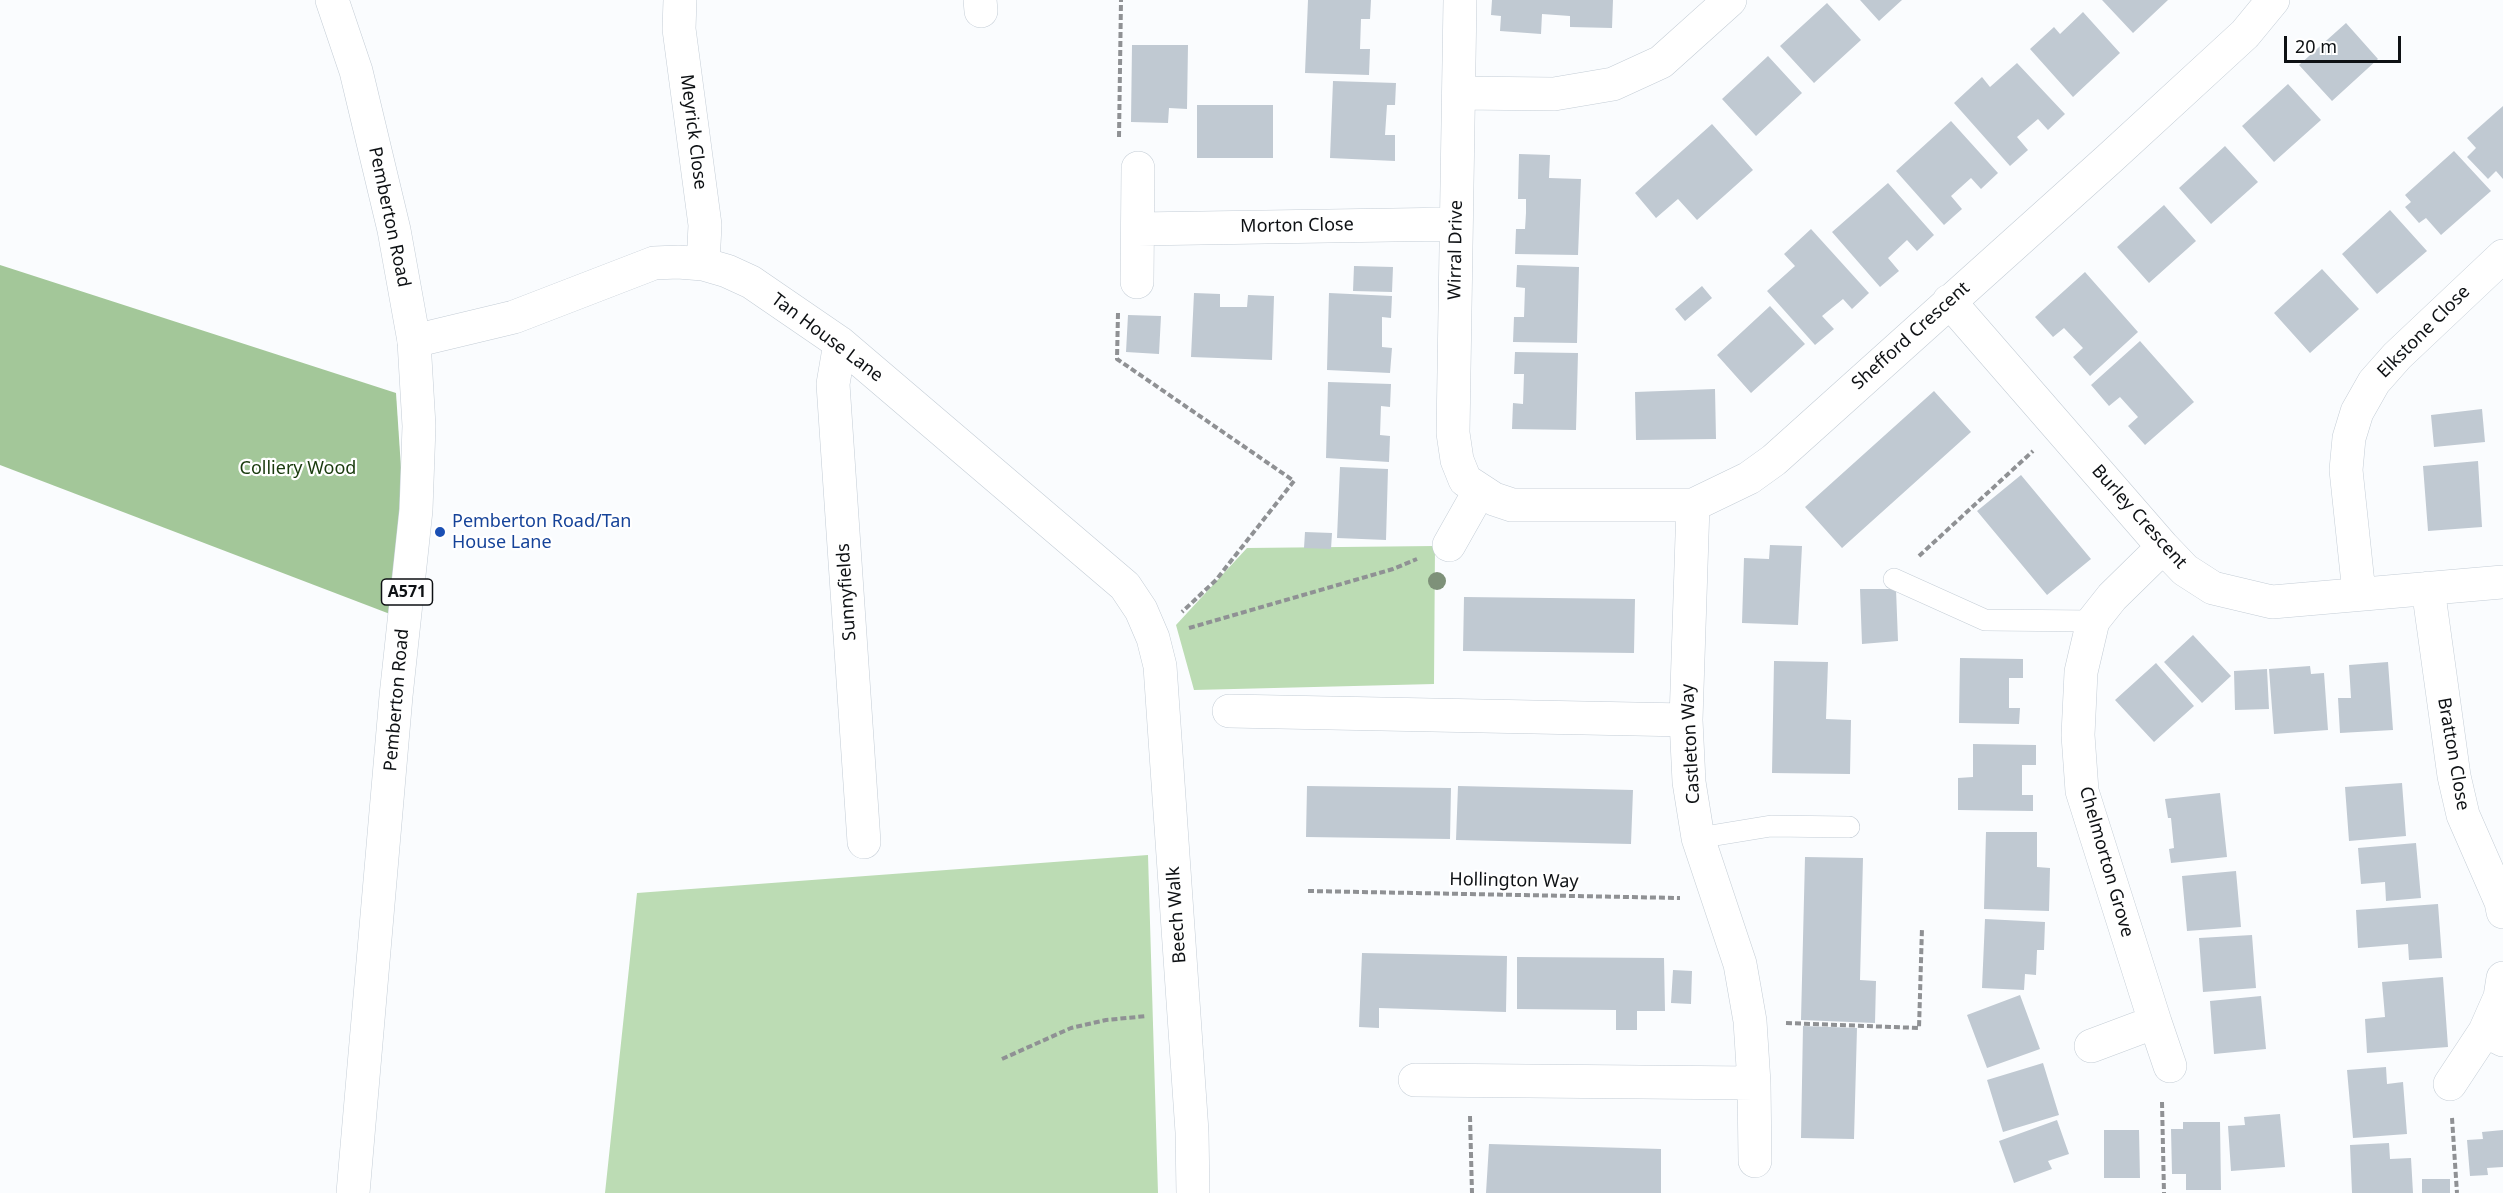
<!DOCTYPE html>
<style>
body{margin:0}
#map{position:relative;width:2503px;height:1193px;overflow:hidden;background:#fafcfe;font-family:"Noto Sans",sans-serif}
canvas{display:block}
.scale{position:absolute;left:2284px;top:36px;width:117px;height:27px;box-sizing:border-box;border:3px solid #0e1114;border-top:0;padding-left:8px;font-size:18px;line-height:21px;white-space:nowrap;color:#0e1114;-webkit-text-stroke:4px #fff;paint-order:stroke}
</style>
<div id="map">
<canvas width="2503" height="1193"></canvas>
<div class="scale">20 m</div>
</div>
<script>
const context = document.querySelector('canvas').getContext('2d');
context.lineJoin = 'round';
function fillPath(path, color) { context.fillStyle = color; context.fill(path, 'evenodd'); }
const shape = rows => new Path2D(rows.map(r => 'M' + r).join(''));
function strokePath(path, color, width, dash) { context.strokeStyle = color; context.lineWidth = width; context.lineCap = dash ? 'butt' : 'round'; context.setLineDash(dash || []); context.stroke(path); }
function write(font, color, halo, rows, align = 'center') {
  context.font = font + ' "Noto Sans",sans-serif'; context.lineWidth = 4.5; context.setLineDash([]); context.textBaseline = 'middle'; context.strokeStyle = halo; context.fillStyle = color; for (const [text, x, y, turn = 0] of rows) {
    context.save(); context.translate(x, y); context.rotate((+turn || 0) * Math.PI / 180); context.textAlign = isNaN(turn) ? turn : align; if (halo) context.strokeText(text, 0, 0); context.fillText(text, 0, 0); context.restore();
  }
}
fillPath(shape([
 [1435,546,1434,684,1194,690,1176,625,1247,548],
 [1148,855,1158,1193,605,1193,637,893]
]), '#bcdcb4');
fillPath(shape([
 [0,265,396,393,405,528,390,614,0,465]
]), '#a3c799');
fillPath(shape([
 [1308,0,1371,0,1370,19,1361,19,1360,49,1370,49,1369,75,1305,73],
 [1492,0,1613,0,1612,28,1570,27,1570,16,1542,14,1541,34,1500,31,1501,16,1491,15],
 [1860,0,1902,0,1879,21],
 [2102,0,2168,0,2133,33],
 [1827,3,1861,40,1814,83,1780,46],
 [2083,12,2120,53,2073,97,2030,49,2054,27,2060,34],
 [2346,23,2378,59,2332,101,2299,65],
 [1132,45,1188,45,1187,109,1169,108,1168,123,1131,122],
 [1768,56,1802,93,1756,136,1722,99],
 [2017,63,2065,114,2048,130,2038,119,2017,137,2028,150,2010,166,1954,103,1982,77,1990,87],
 [1333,81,1396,83,1395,105,1387,105,1385,135,1395,135,1395,161,1330,158],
 [2288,84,2321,120,2274,162,2242,126],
 [1197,105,1273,105,1273,158,1197,158],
 [2503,106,2503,179,2496,171,2488,179,2467,157,2476,148,2467,138],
 [1951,121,1998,173,1981,189,1971,178,1951,196,1962,209,1944,225,1896,171],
 [1712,124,1753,170,1697,220,1678,199,1656,218,1635,193],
 [2225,146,2258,182,2211,224,2179,188],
 [2454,151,2491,191,2441,235,2426,218,2419,223,2405,207,2411,202,2405,195],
 [1519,154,1550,155,1549,178,1581,179,1578,255,1515,254,1516,229,1525,229,1526,213,1526,199,1518,199],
 [1888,183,1934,235,1917,251,1907,240,1888,258,1899,271,1880,287,1832,232],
 [2164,205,2196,241,2149,283,2117,247],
 [2390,210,2427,251,2377,294,2342,254],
 [1811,229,1869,293,1852,309,1843,299,1822,316,1834,329,1815,345,1767,291,1795,266,1784,254],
 [1517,265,1579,267,1577,343,1513,342,1514,317,1524,317,1525,288,1516,287],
 [1354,266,1393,267,1392,292,1353,291],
 [2322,269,2359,309,2310,353,2274,313],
 [2085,272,2138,332,2090,376,2073,357,2083,348,2064,328,2053,337,2035,317],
 [1702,286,1712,298,1685,321,1675,309],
 [1194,293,1220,294,1220,307,1247,307,1248,295,1274,296,1272,360,1191,357],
 [1329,293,1392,296,1391,318,1382,317,1382,347,1392,348,1390,373,1327,370],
 [1770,306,1805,344,1751,393,1717,355],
 [1128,315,1161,316,1159,354,1126,352],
 [2140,341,2194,402,2145,445,2128,426,2138,417,2120,397,2109,406,2091,385],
 [1515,352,1578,353,1576,430,1512,429,1513,403,1523,404,1524,374,1514,374],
 [1328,382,1391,384,1390,407,1381,406,1380,435,1390,436,1389,462,1326,458],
 [1715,389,1716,439,1636,440,1635,392],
 [1934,391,1971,432,1842,548,1805,507],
 [2482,409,2485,442,2434,447,2431,415],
 [2478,461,2482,527,2428,531,2423,466],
 [1340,467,1388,469,1386,540,1337,538],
 [2021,475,2091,559,2047,595,1977,511],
 [1305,532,1332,533,1331,549,1304,548],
 [1770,545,1802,546,1798,625,1742,623,1744,558,1769,559],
 [1860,589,1896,589,1898,641,1862,644],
 [1464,597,1635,599,1634,653,1463,651],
 [2193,635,2231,676,2202,703,2164,662],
 [1960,658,2023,659,2023,678,2009,678,2009,708,2020,708,2019,724,1959,723],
 [1774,661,1828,662,1826,719,1851,720,1850,774,1772,773],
 [2388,662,2393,730,2340,733,2338,698,2351,698,2349,665],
 [2156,663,2194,706,2154,742,2115,700],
 [2310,666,2311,674,2324,673,2328,730,2274,734,2269,669],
 [2267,669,2269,709,2235,710,2234,671],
 [1973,744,2036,745,2036,765,2022,765,2022,795,2033,795,2033,811,1958,810,1958,778,1973,777],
 [2402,783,2406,836,2349,841,2345,787],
 [1307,786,1451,788,1450,839,1306,837],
 [1458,786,1633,790,1631,844,1456,840],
 [2220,793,2227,857,2171,863,2169,849,2174,848,2171,818,2168,818,2165,799],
 [1986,832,2037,832,2037,867,2050,868,2049,911,1984,909],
 [2416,843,2421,898,2386,901,2385,882,2361,884,2358,848],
 [1805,857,1863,858,1860,980,1876,981,1875,1023,1801,1020],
 [2236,871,2241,927,2187,931,2182,876],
 [2438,904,2442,958,2409,960,2408,944,2358,948,2356,910],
 [1985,919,2045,922,2044,950,2037,950,2036,975,2025,974,2024,990,1982,988],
 [2252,935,2256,988,2203,992,2199,938],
 [1362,953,1507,956,1506,1012,1379,1008,1379,1028,1359,1027],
 [1517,957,1664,958,1665,1011,1637,1011,1637,1030,1616,1030,1616,1010,1517,1009],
 [1673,970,1692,971,1691,1004,1671,1003],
 [2443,977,2448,1047,2367,1053,2365,1019,2385,1017,2382,982],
 [2020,995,2040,1049,1987,1068,1967,1015],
 [2261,996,2266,1049,2214,1054,2210,1001],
 [1803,1026,1857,1028,1854,1139,1801,1138],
 [2043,1063,2059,1115,2003,1132,1987,1080],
 [2386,1067,2387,1084,2403,1082,2407,1134,2353,1138,2347,1070],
 [2280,1114,2285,1167,2231,1171,2228,1126,2245,1125,2244,1117],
 [2057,1120,2069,1154,2048,1161,2052,1169,2014,1183,1999,1141],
 [2183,1122,2220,1122,2221,1190,2186,1190,2186,1174,2172,1174,2171,1129,2183,1129],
 [2104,1130,2139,1130,2140,1178,2104,1178],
 [2503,1130,2503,1167,2487,1168,2488,1175,2470,1176,2467,1140,2483,1139,2482,1132],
 [2389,1143,2390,1159,2411,1158,2413,1193,2352,1193,2350,1145],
 [1489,1144,1661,1149,1661,1193,1486,1193],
 [2422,1179,2450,1179,2450,1193,2422,1193]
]), '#c0c9d2');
const service = shape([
 [1894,579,1985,620,2093,621],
 [1698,838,1771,826,1849,827]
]);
const minor = shape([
 [680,0,679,29,705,225,703,264],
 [980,0,981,11],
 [1460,0,1453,433,1457,460,1465,480,1494,499,1512,505,1693,505,1749,478,1774,460,2109,159,2245,34,2273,0],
 [1459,93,1554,94,1613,84,1661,62,1730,0],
 [1138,229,1456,224],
 [1137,282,1138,168],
 [1949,301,2163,547,2185,570,2213,588,2272,602,2503,582],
 [414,341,514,317,654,263,678,262,703,264,727,271,751,282,840,343,1125,586,1141,610,1153,638,1160,666,1192,1132,1193,1193],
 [840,343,833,384,864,842],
 [1449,545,1480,490],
 [2428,588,2454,776,2463,815,2501,902,2503,912],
 [2359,593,2346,470,2349,438,2357,412,2374,382,2397,356,2503,256],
 [1229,711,1686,720],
 [2155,1022,2082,791,2078,735,2081,672,2093,621,2112,597,2163,547],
 [2485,1031,2500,997,2503,978],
 [2091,1046,2155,1022,2170,1066],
 [1415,1080,1754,1083,1750,1021,1740,964,1698,838,1689,782,1686,720,1693,505],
 [1754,1083,1755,1161],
 [2450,1084,2485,1031,2503,1040]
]);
const primary = shape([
 [332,0,356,71,394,230,414,341,419,426,416,510,396,696,353,1193]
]);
strokePath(service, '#c4cdd6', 22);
strokePath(minor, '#c4cdd6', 34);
strokePath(primary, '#c4cdd6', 34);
strokePath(shape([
 [1119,137,1121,0],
 [1118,313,1117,359,1294,481,1216,580,1182,612],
 [1919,556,2033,451],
 [1189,628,1393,569,1417,559],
 [1308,891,1680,898],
 [1786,1023,1919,1028,1922,928],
 [1002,1059,1071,1028,1106,1020,1147,1016],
 [2162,1102,2164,1193],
 [1470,1116,1472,1193],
 [2452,1118,2457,1193]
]), '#8f9194', 4, [6, 3]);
strokePath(service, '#fff', 21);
strokePath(minor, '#fff', 33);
strokePath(primary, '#fff', 33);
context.fillStyle = '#7e9179';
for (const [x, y] of [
 [1437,581]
]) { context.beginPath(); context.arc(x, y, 9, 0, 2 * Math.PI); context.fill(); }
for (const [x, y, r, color] of [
 [440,532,6,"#1a4fb4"]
]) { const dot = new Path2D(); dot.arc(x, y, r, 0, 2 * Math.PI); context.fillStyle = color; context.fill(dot); strokePath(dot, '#fff', 2); }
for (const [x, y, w] of [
 [407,592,51]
]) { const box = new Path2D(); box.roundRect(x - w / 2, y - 13, w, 26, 4.5); context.fillStyle = '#fff'; context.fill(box); strokePath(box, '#0e1114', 1.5); }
write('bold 16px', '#0e1114', null, [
 ["A571",407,592]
]);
write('18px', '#0e1114', '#fff', [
 ["Meyrick Close",693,132,83],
 ["Pemberton Road",389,217,78],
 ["Morton Close",1297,226,-1],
 ["Wirral Drive",1456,250,-89],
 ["Elkstone Close",2424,332,-45],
 ["Shefford Crescent",1911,336,-42],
 ["Tan House Lane",827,338,37],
 ["Burley Crescent",2139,517,48],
 ["Sunnyfields",847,592,-94],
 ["Pemberton Road",397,700,-85],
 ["Castleton Way",1691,744,-93],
 ["Bratton Close",2453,754,80],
 ["Chelmorton Grove",2106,862,74],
 ["Hollington Way",1514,881,1],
 ["Beech Walk",1177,915,-94]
]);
write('18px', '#183a0c', '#fff', [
 ["Colliery Wood",298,469]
]);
write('18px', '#164399', '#fff', [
 ["Pemberton Road/Tan",452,522],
 ["House Lane",452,543]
], 'left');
</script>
